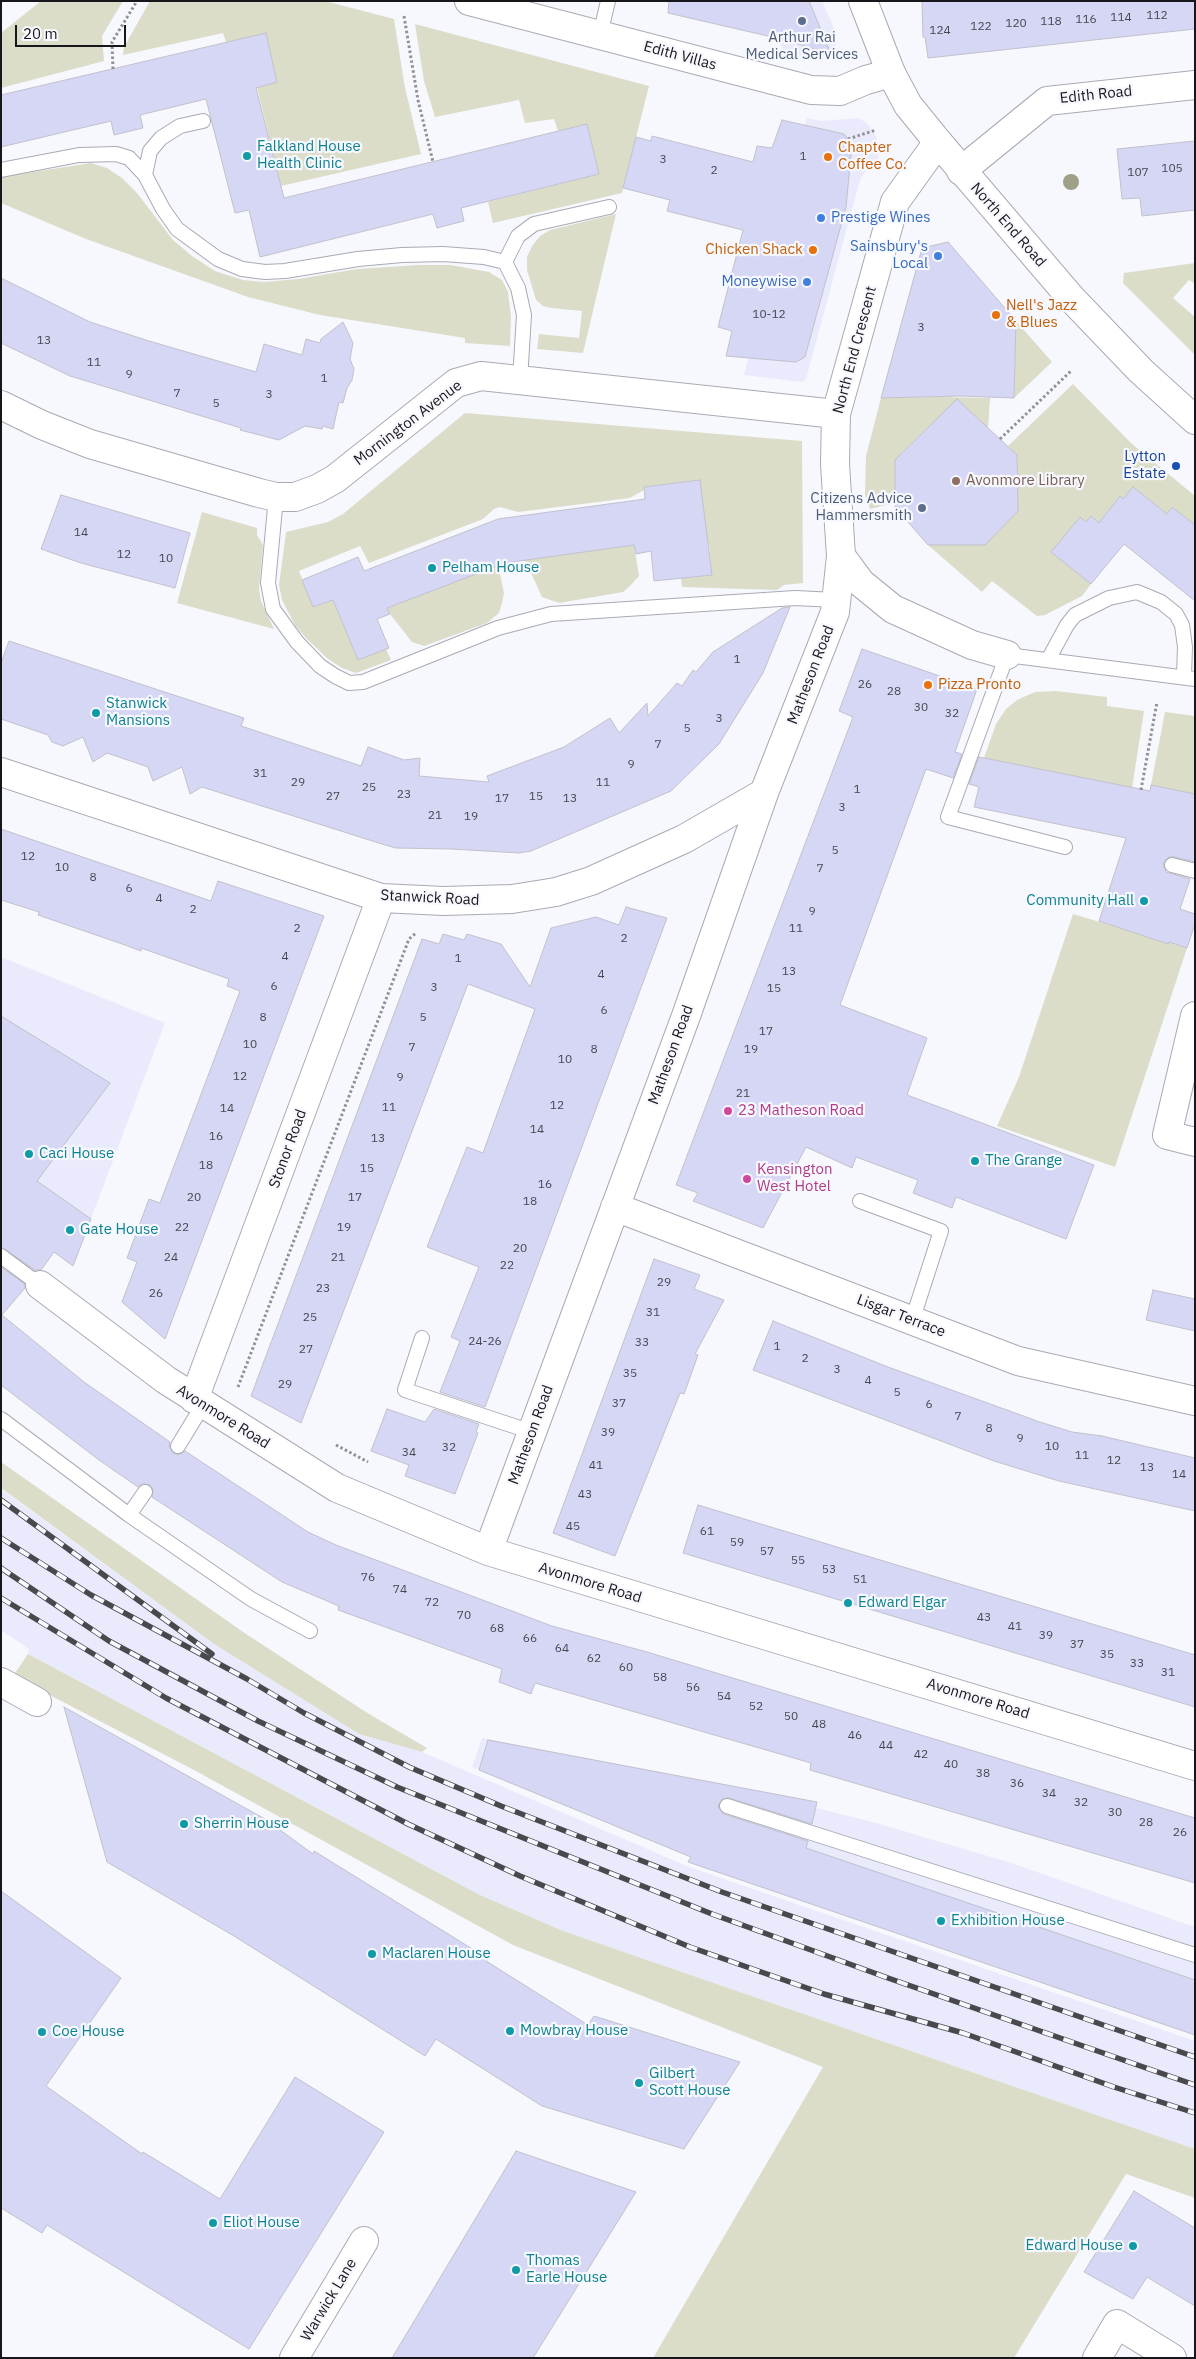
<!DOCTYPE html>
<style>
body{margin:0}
#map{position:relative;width:1196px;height:2359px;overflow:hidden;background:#f7f7fe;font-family:"IBM Plex Sans",sans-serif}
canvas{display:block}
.frame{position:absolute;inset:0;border:2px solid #17171b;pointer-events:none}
.scale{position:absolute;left:15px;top:25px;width:111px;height:22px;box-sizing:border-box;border:2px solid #17171b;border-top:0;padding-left:6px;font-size:15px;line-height:18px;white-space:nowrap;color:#17171b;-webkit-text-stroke:4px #f7f7fe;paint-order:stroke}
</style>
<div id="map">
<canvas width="1196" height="2359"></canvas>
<div class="frame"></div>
<div class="scale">20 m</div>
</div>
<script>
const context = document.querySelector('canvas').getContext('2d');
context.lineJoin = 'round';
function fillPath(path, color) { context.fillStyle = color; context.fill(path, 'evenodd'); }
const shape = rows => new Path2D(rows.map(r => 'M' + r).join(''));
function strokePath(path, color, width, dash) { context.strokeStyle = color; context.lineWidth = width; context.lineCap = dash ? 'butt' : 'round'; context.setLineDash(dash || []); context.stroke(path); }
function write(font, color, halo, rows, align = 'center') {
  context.font = font + ' "IBM Plex Sans",sans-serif'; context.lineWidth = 4.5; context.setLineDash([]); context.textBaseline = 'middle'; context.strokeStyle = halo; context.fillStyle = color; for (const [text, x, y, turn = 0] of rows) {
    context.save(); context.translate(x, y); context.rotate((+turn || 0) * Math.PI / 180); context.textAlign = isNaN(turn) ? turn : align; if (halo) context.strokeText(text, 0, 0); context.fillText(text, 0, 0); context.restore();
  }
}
fillPath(shape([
 [760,1,822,1,836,33,837,43,833,49,826,56,812,58,784,52],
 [807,118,821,121,858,118,867,123,876,136,880,150,878,159,867,169,860,180,806,379,802,382,744,375],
 [1,957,165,1023,73,1266,54,1252,1,1316],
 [1,1489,214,1644,359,1734,422,1752,689,1867,1195,2041,1195,2149,563,1931,480,1895,28,1654,29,1649,1,1630],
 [482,1738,716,1783,880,1824,1011,1863,1195,1927,1195,2035,688,1862,691,1857,472,1767]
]), '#e9eafc');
fillPath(shape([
 [41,1,123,1,102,36,104,61,1,88,1,33],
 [150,1,325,1,394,19,405,88,421,154,281,186,257,87,277,82,266,34,226,42,223,33,123,55,124,47],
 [415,24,649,86,622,193,493,223,488,202,599,174,587,124,558,131,554,119,525,123,519,100,435,117,424,81],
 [91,163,107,168,122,178,137,193,173,240,192,256,215,271,243,280,264,282,298,279,357,269,419,265,450,265,489,272,502,280,508,292,511,316,510,346,465,343,465,338,320,315,248,297,86,239,1,203,1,177],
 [616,214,583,353,537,349,539,334,579,338,582,311,551,308,543,306,536,300,527,270,527,257,532,246,540,236,550,230],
 [1195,263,1195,284,1189,280,1173,298,1195,317,1195,355,1123,283,1124,273],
 [1016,321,1052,362,1014,398],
 [1073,384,1131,443,1195,496,1195,535,1190,521,1172,507,1167,514,1133,487,1123,499,1120,496,1099,523,1091,516,1086,522,1080,517,1052,552,1091,584,1082,596,1045,615,1037,616,992,581,982,592,928,545,985,545,1018,511,1017,455,1008,446],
 [942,397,990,398,988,429,932,424,895,460,895,503,870,509,865,495,866,456,881,398],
 [465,413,802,441,803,583,784,585,777,590,682,587,681,578,712,575,709,544,685,547,699,480,644,487,644,490,630,498,518,512,500,507,494,509,483,519,369,563,360,546,299,571,313,607,333,600,358,660,386,649,391,660,356,673,342,668,328,659,306,638,295,625,282,600,279,585,286,532,328,522,343,514],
 [202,512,257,528,257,535,263,545,259,589,261,601,274,629,177,603],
 [634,545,639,576,630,586,623,592,559,603,542,597,525,560],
 [498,565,504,593,502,603,499,613,487,623,424,646,412,642,390,614,387,608],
 [1056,691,1107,697,1107,706,1144,711,1132,788,984,758,996,724,1006,709,1017,700,1035,692],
 [1165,712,1195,716,1195,794,1151,785],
 [1073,914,1187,948,1115,1167,997,1126,1019,1077],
 [1,1462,246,1634,369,1714,427,1748,422,1752,359,1734,214,1644,1,1488],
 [28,1654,480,1895,563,1931,1195,2149,1195,2198,1126,2174,1014,2358,653,2358,823,2067,513,1945,194,1770,13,1676]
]), '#dbddc9');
const building = shape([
 [669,1,809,1,831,54,785,40,668,13,669,1],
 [922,1,1195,1,1195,29,928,58,925,37,923,37,922,1],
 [266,33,277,82,256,88,284,198,587,124,599,174,461,208,464,221,437,228,433,214,260,257,249,210,235,213,206,99,140,115,143,128,114,135,111,121,1,147,1,95,266,33],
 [782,120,844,134,852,144,846,207,805,357,796,362,726,356,732,331,718,327,743,230,667,211,670,200,623,188,636,137,651,141,652,136,753,162,757,146,772,148,782,120],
 [1195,141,1195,210,1142,216,1140,198,1122,199,1117,149,1195,141],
 [948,242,1016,321,1014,398,960,396,881,398,922,248,948,242],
 [1,278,90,322,149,341,256,372,264,344,302,355,306,339,320,343,321,339,343,322,353,343,350,359,354,369,352,380,347,388,343,403,339,402,333,429,323,426,322,429,305,426,279,440,240,430,241,428,70,376,1,343,1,278],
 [957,399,1017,455,1018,511,985,545,928,545,895,507,895,460,957,399],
 [700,480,712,575,654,581,651,551,636,554,634,545,505,563,387,608,390,614,377,619,389,648,358,660,333,600,313,607,302,580,358,557,364,571,498,519,645,499,644,487,700,480],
 [1133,487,1167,514,1172,507,1195,525,1195,601,1124,544,1091,584,1051,552,1080,517,1086,522,1091,516,1099,523,1120,496,1123,499,1133,487],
 [61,495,190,533,175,588,81,563,41,549,61,495],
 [790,607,763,673,719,744,671,791,531,851,519,853,452,849,396,848,385,845,202,787,190,794,182,767,153,781,148,767,107,753,93,762,83,737,63,746,52,742,48,735,1,719,1,663,9,641,244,718,241,726,361,766,368,747,404,760,420,758,419,776,489,782,487,776,564,747,610,718,619,733,647,703,648,716,677,683,682,686,693,670,696,672,713,652,782,608,790,607],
 [862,649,977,689,955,752,962,754,953,778,926,769,840,1005,927,1038,907,1095,1094,1165,1066,1239,956,1197,952,1208,913,1193,918,1180,856,1157,852,1168,806,1147,763,1228,693,1201,698,1193,676,1185,853,717,839,711,862,649],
 [979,757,1150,791,1151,785,1195,794,1195,862,1170,856,1163,863,1166,872,1190,879,1180,909,1195,914,1195,924,1187,948,1169,942,1168,944,1099,921,1126,838,974,807,979,787,969,784,979,757],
 [1,829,211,901,218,881,324,916,165,1339,122,1302,137,1262,127,1258,149,1199,160,1203,240,991,227,986,229,979,141,948,141,951,125,945,38,915,39,912,1,900,1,829],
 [626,907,667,918,485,1407,440,1392,460,1341,451,1337,479,1267,427,1247,467,1147,483,1153,535,1009,468,984,301,1423,251,1396,422,939,439,944,443,934,464,940,467,934,501,944,530,987,551,928,596,917,619,925,626,907],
 [1,1016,110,1083,37,1181,91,1219,73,1266,54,1252,41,1270,35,1270,1,1247,1,1016],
 [654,1259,700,1275,694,1289,724,1300,695,1354,698,1355,684,1394,680,1393,615,1556,553,1533,654,1259],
 [1,1267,25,1284,25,1288,2,1315,84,1382,170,1442,169,1446,173,1453,178,1455,185,1451,308,1532,336,1545,552,1626,647,1652,1195,1818,1195,1883,810,1770,811,1763,535,1683,531,1694,499,1682,502,1669,338,1610,339,1606,282,1582,152,1497,153,1489,150,1485,142,1484,138,1487,99,1460,1,1385,1,1267],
 [1153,1290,1195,1299,1195,1331,1146,1320,1153,1290],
 [773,1321,888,1367,1040,1422,1072,1432,1102,1436,1195,1458,1195,1511,1059,1481,994,1461,753,1370,773,1321],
 [387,1409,425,1422,434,1409,479,1424,476,1432,478,1433,455,1494,405,1476,409,1465,371,1451,387,1409],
 [698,1505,1195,1655,1195,1707,683,1553,698,1505],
 [64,1707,265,1819,313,1854,314,1851,487,1958,486,1961,588,2025,594,2016,740,2062,684,2149,542,2106,436,2039,425,2056,234,1936,107,1862,64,1707],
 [488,1740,817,1802,812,1824,729,1798,722,1799,718,1807,724,1814,808,1841,806,1848,1195,1980,1195,2035,688,1862,691,1857,479,1770,488,1740],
 [1,1891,121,1978,46,2086,142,2154,143,2152,220,2199,295,2077,384,2132,249,2349,47,2225,42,2233,1,2208,1,1891],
 [516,2151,636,2192,533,2358,392,2358,516,2151],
 [1134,2191,1195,2228,1195,2306,1147,2277,1133,2299,1084,2272,1134,2191]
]);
fillPath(building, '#d6d6f5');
strokePath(building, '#c0c1cb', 1);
const service = shape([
 [600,35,608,1],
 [1,170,79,155,116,154,129,158,145,175,163,209,177,229,218,259,242,269,265,272,285,271,358,259,402,255,443,254,484,257,505,262,518,288,524,315,520,380],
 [145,175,150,151,161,138,180,126,203,121],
 [505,262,518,236,534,224,609,207],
 [276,497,268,583,273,609,297,642,320,666,335,676,349,683,363,682,498,628,551,614,795,598,836,600],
 [1048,660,1067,625,1075,615,1109,598,1137,592,1161,602,1176,614,1182,625,1185,647,1184,676],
 [1065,847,948,817,1007,655,1195,679],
 [1172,865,1195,871],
 [860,1201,941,1231,912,1321],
 [1,1256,40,1285],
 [422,1338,405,1390,532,1432],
 [1,1419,129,1515,251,1599,310,1631],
 [178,1446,203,1405],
 [129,1515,145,1492],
 [727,1806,1195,1955]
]);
const minor = shape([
 [469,1,811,90,840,91,866,80,891,73],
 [938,142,895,202,836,414,835,464,841,556,861,583,893,609,972,645,1007,655],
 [961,171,1047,101,1195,85],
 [1,405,42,425,90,444,259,493,276,497,295,497,317,489,335,479,456,383,481,376,836,414],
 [1,772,381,898,444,901,512,899,556,892,591,881,684,839,764,793],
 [1195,1016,1167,1135,1195,1142],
 [615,1207,1018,1361,1195,1401],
 [40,1285,166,1380,337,1488,488,1551,1195,1766],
 [194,1399,381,898],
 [488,1551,686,1016,764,793,835,612,841,556],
 [1,1682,37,1702],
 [294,2358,364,2241],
 [1097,2358,1117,2324,1172,2358]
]);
const secondary = shape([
 [863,1,891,73,908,105,938,142,1072,299,1141,371,1195,420]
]);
strokePath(service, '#a9aab4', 16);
strokePath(minor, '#a9aab4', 30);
strokePath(secondary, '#a9aab4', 30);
strokePath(shape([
 [404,16,418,100,433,162],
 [113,69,112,42,137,1],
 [848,139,876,130],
 [1000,439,1072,370],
 [1141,790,1157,702],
 [238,1387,409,939,416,933],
 [336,1445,368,1462]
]), '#909096', 3, [2.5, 2.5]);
strokePath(service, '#fff', 14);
strokePath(minor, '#fff', 28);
strokePath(secondary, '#fff', 28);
const rail = shape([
 [1,1500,212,1654],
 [1,1538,91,1595,247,1679,304,1713,409,1767,501,1806,722,1892,1195,2057],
 [1,1568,109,1641,258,1721,397,1787,712,1914,888,1978,1195,2085],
 [1,1598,166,1698,408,1824,520,1876,690,1947,824,1994,963,2033,1114,2087,1195,2113]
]);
strokePath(rail, '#49494d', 5.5);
strokePath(rail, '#f7f7fe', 4, [11]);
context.fillStyle = '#9ea088';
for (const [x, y] of [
 [1071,182]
]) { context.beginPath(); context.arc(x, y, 8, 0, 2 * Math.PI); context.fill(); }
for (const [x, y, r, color] of [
 [802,21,5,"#5c6f8a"],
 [247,156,5,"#0f9aa8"],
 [828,157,5,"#e8710a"],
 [821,218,5,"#3f7fe0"],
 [813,250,5,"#e8710a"],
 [938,256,5,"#3f7fe0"],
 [807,282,5,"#3f7fe0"],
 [996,315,5,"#e8710a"],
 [1176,466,5,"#1a4fb4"],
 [956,481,5,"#8d6e63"],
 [922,508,5,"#5c6f8a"],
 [432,568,5,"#0f9aa8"],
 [928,685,5,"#e8710a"],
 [96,713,5,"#0f9aa8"],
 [1144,901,5,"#0f9aa8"],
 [728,1111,5,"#d1479c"],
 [29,1154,5,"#0f9aa8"],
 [975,1161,5,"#0f9aa8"],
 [747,1179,5,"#d1479c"],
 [70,1230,5,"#0f9aa8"],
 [848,1603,5,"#0f9aa8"],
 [184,1824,5,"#0f9aa8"],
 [941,1921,5,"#0f9aa8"],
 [372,1954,5,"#0f9aa8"],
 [510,2031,5,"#0f9aa8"],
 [42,2032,5,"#0f9aa8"],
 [639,2083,5,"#0f9aa8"],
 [213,2223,5,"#0f9aa8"],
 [1133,2246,5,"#0f9aa8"],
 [516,2270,5,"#0f9aa8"]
]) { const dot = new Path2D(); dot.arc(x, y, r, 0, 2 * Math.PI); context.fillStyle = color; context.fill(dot); strokePath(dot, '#f7f7fe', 2); }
write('12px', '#474752', null, [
 ["112",1157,16],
 ["114",1121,18],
 ["116",1086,20],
 ["118",1051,22],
 ["120",1016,24],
 ["122",981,27],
 ["124",940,31],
 ["1",803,157],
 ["3",663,160],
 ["105",1172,169],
 ["2",714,171],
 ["107",1138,173],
 ["10-12",769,315],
 ["3",921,328],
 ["13",44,341],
 ["11",94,363],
 ["9",129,375],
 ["1",324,379],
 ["7",177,394],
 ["3",269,395],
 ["5",216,404],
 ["14",81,533],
 ["12",124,555],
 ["10",166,559],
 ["1",737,660],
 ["26",865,685],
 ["28",894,692],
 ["30",921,708],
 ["32",952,714],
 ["3",719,719],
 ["5",687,729],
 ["7",658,745],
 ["9",631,765],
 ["31",260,774],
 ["29",298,783],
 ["11",603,783],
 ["25",369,788],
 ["1",857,790],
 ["23",404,795],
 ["27",333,797],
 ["15",536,797],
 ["17",502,799],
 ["13",570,799],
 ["3",842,808],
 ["21",435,816],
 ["19",471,817],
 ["5",835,851],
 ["12",28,857],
 ["10",62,868],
 ["7",820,869],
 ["8",93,878],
 ["6",129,889],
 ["4",159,899],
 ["2",193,910],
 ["9",812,912],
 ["2",297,929],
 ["11",796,929],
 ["2",624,939],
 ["4",285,957],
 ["1",458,959],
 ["13",789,972],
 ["4",601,975],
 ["6",274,987],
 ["3",434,988],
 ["15",774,989],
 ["6",604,1011],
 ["8",263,1018],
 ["5",423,1018],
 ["17",766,1032],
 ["10",250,1045],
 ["7",412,1048],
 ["8",594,1050],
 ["19",751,1050],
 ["10",565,1060],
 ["12",240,1077],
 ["9",400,1078],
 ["21",743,1094],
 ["12",557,1106],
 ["11",389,1108],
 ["14",227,1109],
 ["14",537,1130],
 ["16",216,1137],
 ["13",378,1139],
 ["18",206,1166],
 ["15",367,1169],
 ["16",545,1185],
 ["20",194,1198],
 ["17",355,1198],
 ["18",530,1202],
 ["22",182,1228],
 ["19",344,1228],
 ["20",520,1249],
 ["24",171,1258],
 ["21",338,1258],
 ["22",507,1266],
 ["29",664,1283],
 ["23",323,1289],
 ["26",156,1294],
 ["31",653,1313],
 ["25",310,1318],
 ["24-26",485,1342],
 ["33",642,1343],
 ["1",777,1347],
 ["27",306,1350],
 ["2",805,1359],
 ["3",837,1370],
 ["35",630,1374],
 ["4",868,1381],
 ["29",285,1385],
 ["5",897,1393],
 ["37",619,1404],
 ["6",929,1405],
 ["7",958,1417],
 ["8",989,1429],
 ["39",608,1433],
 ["9",1020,1439],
 ["10",1052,1447],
 ["32",449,1448],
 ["34",409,1453],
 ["11",1082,1456],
 ["12",1114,1461],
 ["41",596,1466],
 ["13",1147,1468],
 ["14",1179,1475],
 ["43",585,1495],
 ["45",573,1527],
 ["61",707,1532],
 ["59",737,1543],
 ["57",767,1552],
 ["55",798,1561],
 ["53",829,1570],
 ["76",368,1578],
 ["51",860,1580],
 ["74",400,1590],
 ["72",432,1603],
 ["70",464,1616],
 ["43",984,1618],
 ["41",1015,1627],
 ["68",497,1629],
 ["39",1046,1636],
 ["66",530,1639],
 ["37",1077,1645],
 ["64",562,1649],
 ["35",1107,1655],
 ["62",594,1659],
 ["33",1137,1664],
 ["60",626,1668],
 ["31",1168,1673],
 ["58",660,1678],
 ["56",693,1688],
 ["54",724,1697],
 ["52",756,1707],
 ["50",791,1717],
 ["48",819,1725],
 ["46",855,1736],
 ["44",886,1746],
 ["42",921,1755],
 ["40",951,1765],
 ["38",983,1774],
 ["36",1017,1784],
 ["34",1049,1794],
 ["32",1081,1803],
 ["30",1115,1813],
 ["28",1146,1823],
 ["26",1180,1833]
]);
write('15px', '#4e5e75', '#f7f7fe', [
 ["Arthur Rai",802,38],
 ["Medical Services",802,55],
 ["Citizens Advice",912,499,"right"],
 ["Hammersmith",912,516,"right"]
]);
write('15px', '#17171b', '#f7f7fe', [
 ["Edith Villas",680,56,15],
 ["Edith Road",1096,95,-6],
 ["North End Road",1008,225,49],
 ["North End Crescent",855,350,-75],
 ["Mornington Avenue",408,423,-37],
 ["Matheson Road",811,675,-69],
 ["Stanwick Road",430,898,3],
 ["Matheson Road",671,1055,-70],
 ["Stonor Road",288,1149,-70],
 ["Lisgar Terrace",901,1316,21],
 ["Avonmore Road",223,1417,32],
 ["Matheson Road",531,1435,-70],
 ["Avonmore Road",590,1583,17],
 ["Avonmore Road",978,1699,17],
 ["Warwick Lane",329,2300,-59]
]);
write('15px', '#0d838f', '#f7f7fe', [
 ["Falkland House",257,147],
 ["Health Clinic",257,164],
 ["Pelham House",442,568],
 ["Stanwick",106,704],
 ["Mansions",106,721],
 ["Community Hall",1134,901,"right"],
 ["Caci House",39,1154],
 ["The Grange",985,1161],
 ["Gate House",80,1230],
 ["Edward Elgar",858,1603],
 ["Sherrin House",194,1824],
 ["Exhibition House",951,1921],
 ["Maclaren House",382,1954],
 ["Mowbray House",520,2031],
 ["Coe House",52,2032],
 ["Gilbert",649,2074],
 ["Scott House",649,2091],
 ["Eliot House",223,2223],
 ["Edward House",1123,2246,"right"],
 ["Thomas",526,2261],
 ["Earle House",526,2278]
], 'left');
write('15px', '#c56008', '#f7f7fe', [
 ["Chapter",838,148],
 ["Coffee Co.",838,165],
 ["Chicken Shack",803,250,"right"],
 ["Nell's Jazz",1006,306],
 ["& Blues",1006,323],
 ["Pizza Pronto",938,685]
], 'left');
write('15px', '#366cbe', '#f7f7fe', [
 ["Prestige Wines",831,218,"left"],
 ["Sainsbury's",928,247],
 ["Local",928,264],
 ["Moneywise",797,282]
], 'right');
write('15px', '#164399', '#f7f7fe', [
 ["Lytton",1166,457],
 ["Estate",1166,474]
], 'right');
write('15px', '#785e54', '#f7f7fe', [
 ["Avonmore Library",966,481]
], 'left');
write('15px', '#b23c85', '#f7f7fe', [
 ["23 Matheson Road",738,1111],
 ["Kensington",757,1170],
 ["West Hotel",757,1187]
], 'left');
</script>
